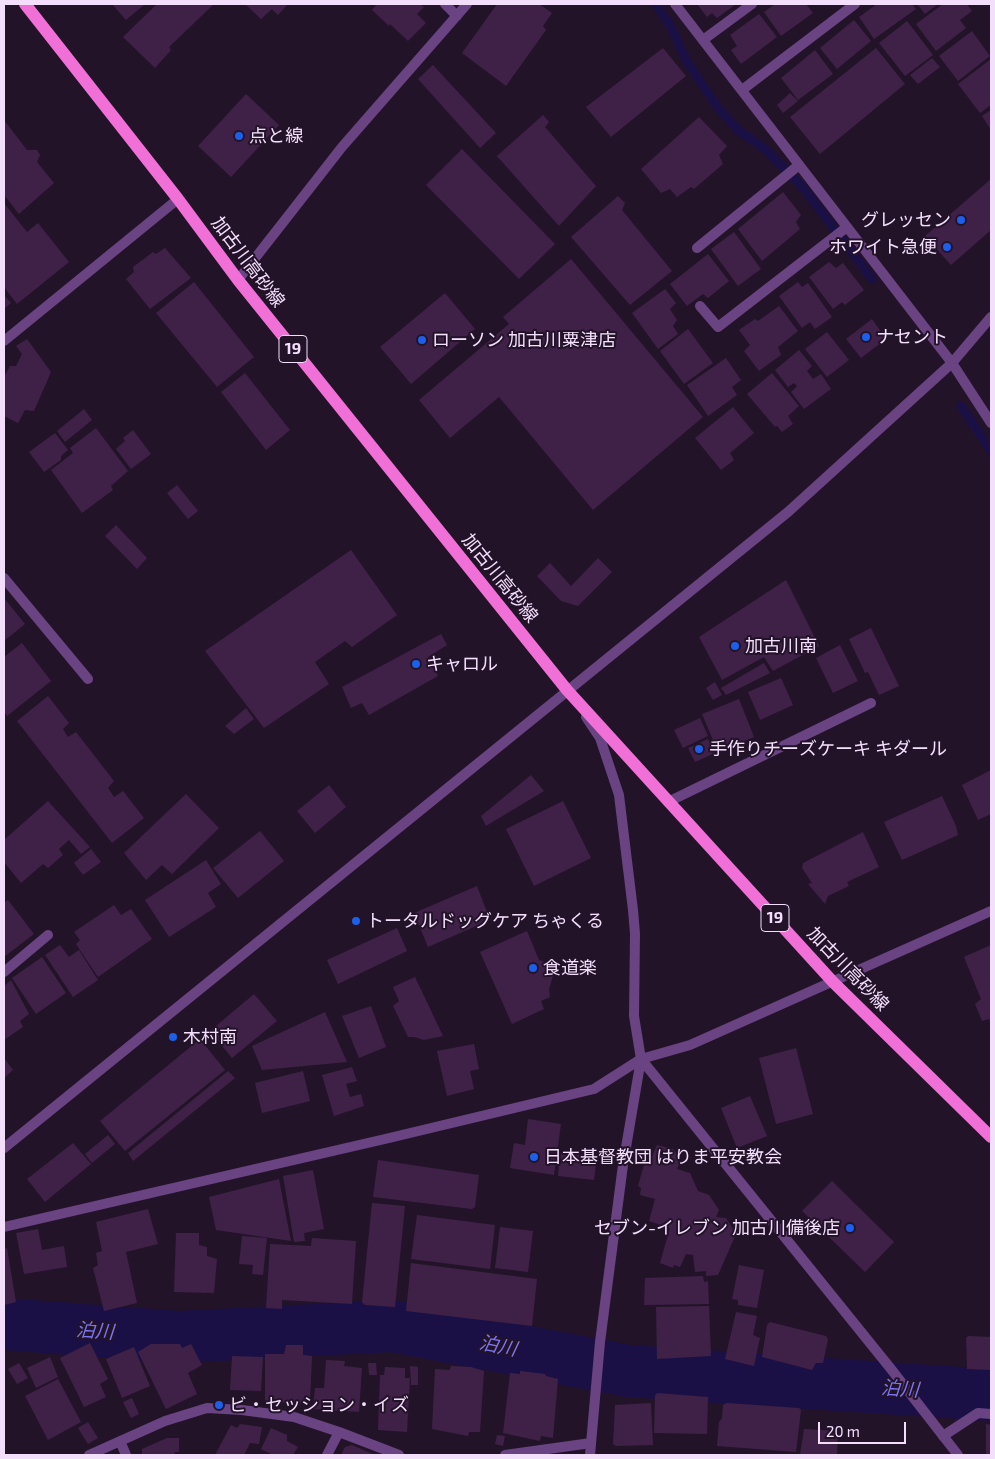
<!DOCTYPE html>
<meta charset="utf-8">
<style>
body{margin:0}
#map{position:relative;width:995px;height:1459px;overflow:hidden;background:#231329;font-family:"Exo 2",sans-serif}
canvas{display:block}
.frame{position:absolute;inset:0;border:5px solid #f3defc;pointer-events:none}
.scale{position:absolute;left:818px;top:1422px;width:88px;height:22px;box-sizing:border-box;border:2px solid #f3defc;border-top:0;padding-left:6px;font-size:15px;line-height:18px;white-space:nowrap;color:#f3defc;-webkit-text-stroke:4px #231329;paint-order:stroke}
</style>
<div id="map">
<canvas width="995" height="1459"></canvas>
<div class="frame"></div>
<div class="scale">20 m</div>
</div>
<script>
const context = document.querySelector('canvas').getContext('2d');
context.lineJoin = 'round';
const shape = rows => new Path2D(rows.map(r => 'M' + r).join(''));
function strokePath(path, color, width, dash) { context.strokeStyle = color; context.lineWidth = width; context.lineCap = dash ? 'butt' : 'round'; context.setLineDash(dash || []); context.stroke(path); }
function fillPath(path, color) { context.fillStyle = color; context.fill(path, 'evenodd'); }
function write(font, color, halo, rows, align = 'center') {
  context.font = font + ' "Exo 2","Noto Sans JP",sans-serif'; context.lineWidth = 4; context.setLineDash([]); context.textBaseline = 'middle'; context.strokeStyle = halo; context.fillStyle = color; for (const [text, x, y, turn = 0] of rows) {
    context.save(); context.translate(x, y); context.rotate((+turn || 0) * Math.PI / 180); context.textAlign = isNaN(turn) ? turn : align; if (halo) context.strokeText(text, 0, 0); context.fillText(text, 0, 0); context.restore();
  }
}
strokePath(shape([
 [656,4,671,27,688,63,716,105,738,130,765,149,801,185,872,279],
 [961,406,991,451]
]), '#1b1045', 9);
strokePath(shape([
 [4,1324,178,1337,392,1326,629,1371,991,1395]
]), '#1b1045', 52);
fillPath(shape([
 [112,4,145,4,126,20],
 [157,4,214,4,169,47,171,50,155,68,123,37],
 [245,4,288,4,278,15,272,9,261,19],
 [377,4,420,4,424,7,417,14,426,23,408,41,390,24,389,26,372,10],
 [497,4,539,4,552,13,543,26,546,30,506,86,462,53],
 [697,4,736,4,717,18,712,13,707,17],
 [775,4,806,4,813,13,781,36,764,12],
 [877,4,912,4,916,9,874,39,859,17],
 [917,4,938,4,925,14],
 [943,4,967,4,972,11,960,20,966,28,936,51,916,24],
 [759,14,777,37,741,64,731,50,737,46,730,35],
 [854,20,871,41,837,69,820,48],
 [907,21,933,55,905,76,879,43],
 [972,31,990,56,958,81,939,56],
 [663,48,686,76,611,137,586,107],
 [876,48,905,84,820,154,790,117],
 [815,50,833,74,798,100,781,78],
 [932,58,940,67,918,84,910,75],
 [991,59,991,105,980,113,958,84],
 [433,65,496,133,480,148,418,79],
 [790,93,798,101,783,113,777,105],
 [246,94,279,125,231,177,198,146],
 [991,110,991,130,982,116],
 [543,115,549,122,545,127,596,186,559,226,497,156],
 [699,117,727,146,719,155,723,164,694,189,691,187,677,197,670,189,661,193,641,169],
 [4,120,27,150,37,150,40,155,37,162,54,183,19,214,4,195],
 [462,149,555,244,519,279,426,185],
 [991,179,991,230,951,265,925,236],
 [783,192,801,215,796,222,800,229,762,261,738,229],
 [618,196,625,203,622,210,672,271,630,305,571,237],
 [4,203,27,232,38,223,69,262,17,304,4,287],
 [734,232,761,269,738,286,711,249],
 [165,248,191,278,150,309,126,279,134,272,133,267,153,252,156,254],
 [708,254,729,281,708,298,703,294,687,306,670,284],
 [571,259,703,417,593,510,499,397,450,438,419,400,509,324,503,317],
 [829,262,836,268,843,263,864,290,845,305,842,302,833,309,809,277],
 [194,282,254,357,217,387,156,313],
 [798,282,802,287,808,283,832,317,815,329,810,322,802,328,779,296],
 [665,289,676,303,670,309,677,320,673,326,678,334,658,349,632,313],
 [445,293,475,329,411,384,380,347],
 [4,295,11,303,4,309],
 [779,306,798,331,778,347,781,355,759,371,744,351,750,345,739,330,755,319,758,321],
 [872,319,886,339,861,358,846,339],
 [688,329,713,363,684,384,660,351],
 [827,332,849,360,827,377,805,349],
 [27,339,51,372,34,411,25,410,18,423,4,416,4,377,10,366,16,366,22,354,16,346],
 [799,350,812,366,807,371,813,379,821,374,831,389,804,409,791,392,797,386,794,383,788,387,775,370],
 [726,358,741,380,732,387,737,395,708,416,687,385],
 [245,373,290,430,266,450,221,392],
 [772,373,799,406,788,416,793,424,782,432,777,426,775,427,747,394],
 [733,407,754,433,730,453,734,460,721,470,695,438],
 [84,409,92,420,65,442,57,431],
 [96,428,128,471,111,486,113,490,82,513,51,470,73,453,70,448],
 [133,430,151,454,131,469,116,449,125,441,123,438],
 [55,433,68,450,61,456,61,460,44,472,29,452],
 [177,485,198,511,188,519,167,493],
 [116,525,147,558,137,569,105,536],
 [351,550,397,615,352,647,345,641,315,662,329,684,264,728,205,651],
 [598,558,612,572,578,606,561,601,537,576,550,563,571,586],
 [786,580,819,646,773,671,764,657,722,680,699,637],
 [4,598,25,624,4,641],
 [871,628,899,686,879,695,868,672,865,673,849,639],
 [441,634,447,645,428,657,438,676,369,715,362,703,351,708,342,687],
 [22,643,51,681,7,716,4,711,4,657],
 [840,645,858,681,833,693,816,658],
 [764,663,770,673,726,695,721,688],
 [781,678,793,705,760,720,748,692],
 [715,682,722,695,713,700,706,688],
 [48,696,69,723,63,729,68,737,76,732,114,781,108,788,114,797,123,791,144,818,112,843,17,721],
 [739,699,754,737,718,752,702,714],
 [246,708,254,719,234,734,225,726],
 [700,718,708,736,683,748,674,730],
 [708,739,715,753,695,762,688,748],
 [991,770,991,814,978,820,962,785],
 [531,775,544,791,486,826,481,816],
 [329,785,346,807,315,833,297,811],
 [186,794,219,828,172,874,162,865,146,880,124,853],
 [942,796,956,826,958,835,902,860,884,822],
 [48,801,90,847,81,854,69,840,59,849,63,855,48,868,43,864,21,883,4,862,4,840],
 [563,801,591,858,534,886,506,829],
 [260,831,284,861,238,898,213,868],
 [863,832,879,867,847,882,849,886,828,896,825,904,808,884,812,883,802,868,803,863],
 [91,849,101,862,83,875,74,863],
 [206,860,221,884,208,893,216,907,169,937,145,900],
 [477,886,490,920,428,947,414,913],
 [8,900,34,934,4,957,4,903],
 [114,905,121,915,131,909,152,939,98,977,76,944,80,940,74,932],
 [397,928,407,951,338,984,327,960],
 [527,931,539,960,547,963,552,970,553,976,549,989,550,997,541,1001,544,1009,512,1024,480,952],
 [60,945,69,957,79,950,98,980,73,997,45,955],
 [991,945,991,1024,989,1019,982,1021,975,1004,981,999,964,957],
 [42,957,66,993,36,1014,12,978],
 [415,977,443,1036,424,1040,414,1037,408,1037,393,1006,399,1001,393,987],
 [11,980,29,1014,20,1021,23,1027,4,1040,4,986],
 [254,994,277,1021,232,1058,210,1031],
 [371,1006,386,1047,359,1058,342,1016],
 [325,1012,347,1062,262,1070,252,1046],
 [200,1039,225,1070,125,1151,100,1121],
 [474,1044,479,1069,470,1071,474,1089,447,1096,437,1051],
 [796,1048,813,1114,776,1124,759,1058],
 [4,1058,13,1070,4,1078],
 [352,1067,357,1081,346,1084,350,1097,361,1094,364,1106,334,1116,322,1075],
 [228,1071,235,1078,133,1161,128,1153],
 [303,1071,310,1101,262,1113,255,1083],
 [750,1096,767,1136,737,1148,721,1108],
 [528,1119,561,1124,554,1175,510,1168,514,1143,525,1145],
 [108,1135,115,1144,92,1163,85,1154],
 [73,1143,91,1164,45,1202,27,1179],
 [657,1145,673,1149,681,1160,677,1169,690,1173,698,1191,709,1195,719,1210,716,1217,726,1218,736,1234,718,1275,706,1276,706,1271,695,1272,693,1255,686,1254,680,1267,674,1265,673,1268,660,1263,670,1228,649,1221,655,1199,640,1195,641,1188,638,1186,644,1165,648,1165],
 [560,1152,597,1156,594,1180,558,1176],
 [378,1160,479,1175,475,1207,472,1209,373,1197],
 [313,1170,324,1229,304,1233,305,1241,294,1242,283,1176],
 [279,1179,291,1241,216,1230,209,1197],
 [832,1181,894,1242,865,1272,802,1211],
 [372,1203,405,1206,395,1307,365,1305,362,1302],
 [148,1209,158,1244,126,1252,137,1303,104,1311,93,1268,98,1265,96,1253,102,1251,96,1222],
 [417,1215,495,1225,490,1269,411,1259],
 [500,1227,533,1231,528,1272,495,1268],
 [38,1229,42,1250,64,1246,67,1267,24,1274,16,1233],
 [176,1233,199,1233,199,1245,207,1247,207,1256,217,1259,214,1293,174,1292],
 [242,1236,267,1238,263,1275,252,1274,253,1265,239,1264],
 [312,1238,356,1241,352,1304,282,1300,282,1309,266,1308,270,1244,311,1246],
 [7,1248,16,1302,4,1305,4,1249],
 [411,1263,537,1279,532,1326,406,1311],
 [739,1265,764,1270,757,1308,738,1305,738,1300,732,1299],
 [703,1276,704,1282,708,1281,709,1304,644,1305,645,1278],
 [709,1306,711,1356,657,1359,656,1307],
 [736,1312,757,1316,753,1335,760,1338,754,1366,725,1359],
 [770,1322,826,1336,828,1339,823,1363,816,1363,812,1370,762,1357,767,1325],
 [968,1336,991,1337,991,1370,967,1369,966,1338],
 [90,1343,108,1379,100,1384,106,1397,84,1407,60,1358],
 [151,1344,180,1344,182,1348,191,1344,202,1365,188,1373,197,1394,166,1409,138,1352],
 [286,1345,303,1345,303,1355,312,1356,310,1403,265,1402,265,1354,284,1354],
 [134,1347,150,1386,122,1398,106,1359],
 [232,1356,263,1357,261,1391,230,1390],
 [50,1357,58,1377,36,1388,27,1368],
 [326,1360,345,1361,344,1366,362,1368,359,1412,313,1409,315,1388,324,1388],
 [19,1363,28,1378,17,1384,8,1369],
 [368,1363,376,1363,377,1375,369,1375],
 [410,1366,418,1367,418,1385,411,1385],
 [451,1366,471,1367,484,1371,480,1432,469,1432,468,1436,432,1429,435,1369,450,1370],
 [385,1367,405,1368,405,1378,410,1378,407,1432,378,1430,380,1375,384,1375],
 [520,1371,545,1374,546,1376,558,1379,553,1438,541,1436,540,1441,503,1433,510,1373,520,1374],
 [58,1379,81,1422,48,1440,25,1396],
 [657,1393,708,1397,707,1434,654,1433,655,1396],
 [132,1398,139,1414,131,1418,123,1402],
 [651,1403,653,1445,616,1446,613,1444,615,1405],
 [727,1403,799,1408,801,1410,796,1452,717,1446,719,1422,722,1418,723,1405],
 [88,1422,98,1438,88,1444,78,1428],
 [240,1424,262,1427,259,1444,250,1443,244,1455,215,1455,231,1425,237,1428],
 [986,1424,991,1425,991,1455,986,1455],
 [271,1428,287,1435,287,1441,298,1447,293,1455,273,1455,261,1449],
 [804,1429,838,1431,837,1455,800,1455],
 [497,1435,505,1436,503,1446,495,1444],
 [167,1438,179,1438,179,1452,175,1452,174,1455,142,1455,142,1449],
 [352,1445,375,1455,341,1455,345,1447]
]), '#3f2148');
strokePath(shape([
 [697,248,799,165]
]), '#6a4383', 10);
strokePath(shape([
 [445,4,457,16],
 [675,4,952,363,991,423],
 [703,40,752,4],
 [742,90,855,4],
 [238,280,342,147,467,4],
 [700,306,718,327,847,227],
 [4,341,178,199],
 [4,578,88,679],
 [670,801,871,703],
 [4,972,48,935],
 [4,1227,385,1139,594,1089,641,1059,690,1045,991,911],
 [943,1436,978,1413,991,1414],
 [120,1441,126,1455],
 [89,1455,165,1421,207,1408,242,1410,294,1417,339,1432,399,1455],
 [327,1455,339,1432],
 [505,1455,591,1443]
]), '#6a4383', 10);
strokePath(shape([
 [586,717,600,738,619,795,633,910,635,934,634,1016,641,1059,891,1369,958,1455],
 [4,1148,788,512,952,363,991,317],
 [590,1455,600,1342,623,1165,641,1059]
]), '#6a4383', 10);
strokePath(shape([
 [25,4,178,199,238,280,567,690,833,982,991,1137]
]), '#f170d7', 12);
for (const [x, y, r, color] of [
 [239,136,5,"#1c5fea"],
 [961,220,5,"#1c5fea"],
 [947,247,5,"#1c5fea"],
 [866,337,5,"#1c5fea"],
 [422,340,5,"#1c5fea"],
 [735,646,5,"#1c5fea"],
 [416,664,5,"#1c5fea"],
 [699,749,5,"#1c5fea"],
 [356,921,5,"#1c5fea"],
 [533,968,5,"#1c5fea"],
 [173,1037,5,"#1c5fea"],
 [534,1157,5,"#1c5fea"],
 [850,1228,5,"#1c5fea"],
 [219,1405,5,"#1c5fea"]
]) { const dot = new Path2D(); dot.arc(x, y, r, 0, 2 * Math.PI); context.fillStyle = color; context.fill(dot); strokePath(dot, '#231329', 2); }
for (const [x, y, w] of [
 [293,349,28],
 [775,918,28]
]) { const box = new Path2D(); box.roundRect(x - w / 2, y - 13.5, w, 27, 4); context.fillStyle = '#231329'; context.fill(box); strokePath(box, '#f3defc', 1); }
write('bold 16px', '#f3defc', null, [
 ["19",293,349],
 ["19",775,918]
]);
write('18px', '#f3defc', '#231329', [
 ["点と線",249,136],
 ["グレッセン",951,220,"right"],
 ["ホワイト急便",937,247,"right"],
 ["ナセント",876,337],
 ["ローソン 加古川粟津店",432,340],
 ["加古川南",745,646],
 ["キャロル",426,664],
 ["手作りチーズケーキ キダール",709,749],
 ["トータルドッグケア ちゃくる",366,921],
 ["食道楽",543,968],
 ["木村南",183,1037],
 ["日本基督教団 はりま平安教会",544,1157],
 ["セブン-イレブン 加古川備後店",840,1228,"right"],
 ["ビ・セッション・イズ",229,1405]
], 'left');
write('18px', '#f3defc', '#231329', [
 ["加古川高砂線",248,262,53],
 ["加古川高砂線",500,578,51],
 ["加古川高砂線",848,969,46]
]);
write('italic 19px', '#7b76f2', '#231329', [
 ["泊川",95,1331,4],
 ["泊川",498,1346,11],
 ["泊川",900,1389,4]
]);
</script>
